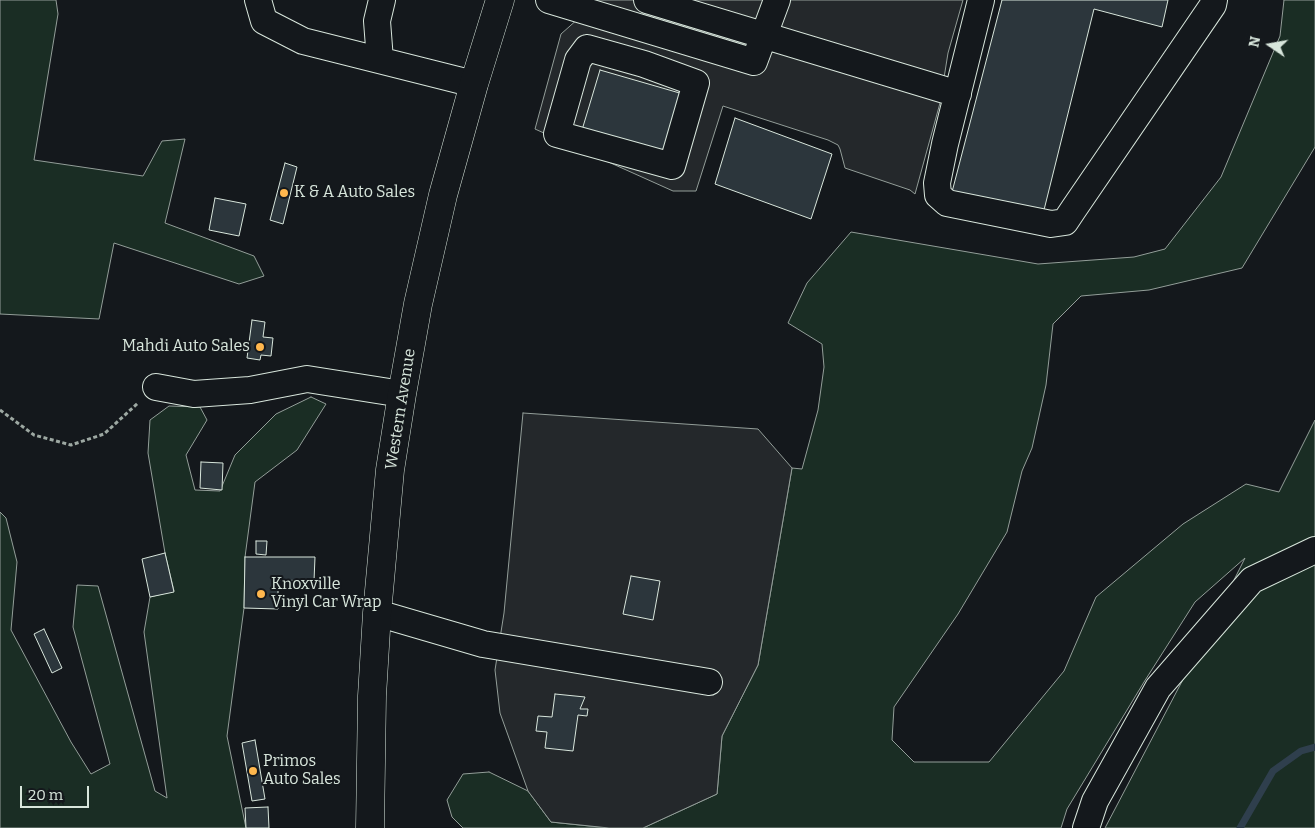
<!DOCTYPE html>
<style>
body{margin:0}
#map{position:relative;width:1315px;height:828px;overflow:hidden;background:#14181c;font-family:Bitter,serif}
canvas{display:block}
.north{position:absolute;left:1245px;top:20px;width:50px;height:50px;-webkit-text-stroke:4px #14181c;paint-order:stroke;rotate:282deg;font-size:14px;font-weight:700;line-height:20px;text-align:center;color:#d8e6dc}
.north::after{content:'';display:block;margin:auto;width:18px;height:22px;background:#d8e6dc;clip-path:polygon(50% 0,100% 100%,50% 72%,0 100%)}
.scale{position:absolute;left:20px;top:786px;width:69px;height:22px;box-sizing:border-box;border:2px solid #d8e6dc;border-top:0;padding-left:6px;font-size:15px;line-height:18px;white-space:nowrap;color:#d8e6dc;-webkit-text-stroke:4px #14181c;paint-order:stroke}
</style>
<div id="map">
<canvas width="1315" height="828"></canvas>
<div class="north">N</div>
<div class="scale">20 m</div>
</div>
<script>
const context = document.querySelector('canvas').getContext('2d');
context.lineJoin = 'round';
function fillPath(path, color) { context.fillStyle = color; context.fill(path, 'evenodd'); }
const shape = rows => new Path2D(rows.map(r => 'M' + r).join(''));
function strokePath(path, color, width, dash) { context.strokeStyle = color; context.lineWidth = width; context.lineCap = dash ? 'butt' : 'round'; context.setLineDash(dash || []); context.stroke(path); }
function write(font, color, halo, rows, align = 'center') {
  context.font = font + ' Bitter,serif'; context.lineWidth = 4; context.setLineDash([]); context.textBaseline = 'middle'; context.strokeStyle = halo; context.fillStyle = color; for (const [text, x, y, turn = 0] of rows) {
    context.save(); context.translate(x, y); context.rotate((+turn || 0) * Math.PI / 180); context.textAlign = isNaN(turn) ? turn : align; if (halo) context.strokeText(text, 0, 0); context.fillText(text, 0, 0); context.restore();
  }
}
const green = shape([
 [0,0,56,0,58,14,34,160,143,176,162,141,185,139,165,223,254,256,264,276,239,284,114,243,99,319,0,314,0,0],
 [1284,0,1315,0,1315,147,1242,268,1149,290,1081,296,1053,324,1046,385,1032,448,1022,471,1007,532,958,614,894,707,892,740,914,762,989,762,1064,671,1096,597,1183,524,1246,484,1279,492,1315,420,1315,828,1105,828,1210,628,1245,558,1195,602,1144,682,1067,809,1061,828,643,828,717,794,722,736,758,665,792,468,802,469,818,410,824,367,822,344,788,323,807,283,851,232,1038,264,1134,257,1165,249,1221,177,1280,36,1284,0],
 [311,397,326,404,297,450,255,482,245,557,244,608,227,736,246,828,0,828,0,512,6,518,17,562,11,630,71,742,91,774,110,764,73,627,77,585,98,586,155,791,167,798,144,632,150,597,174,591,165,553,148,453,150,420,169,406,200,407,207,420,186,455,195,490,220,491,235,455,276,414,311,397],
 [489,772,528,791,551,822,609,828,463,828,452,817,447,800,463,774,489,772]
]);
fillPath(green, '#1a2d24');
strokePath(green, '#939e99', 1);
const parking = shape([
 [583,0,963,0,948,53,940,103,915,194,910,190,845,168,840,149,838,145,828,140,723,106,696,191,673,191,535,129,561,34,579,18,583,0],
 [523,413,758,429,792,468,758,665,722,736,717,794,643,828,609,828,551,822,528,791,500,713,495,670,504,613,523,413]
]);
fillPath(parking, '#24282b');
strokePath(parking, '#939e99', 1);
strokePath(shape([
 [1240,828,1273,771,1301,751,1315,747]
]), '#2f3f4d', 7);
const building = shape([
 [1002,0,1168,0,1162,27,1094,9,1043,214,952,192,1002,0],
 [600,70,683,94,664,155,582,130,600,70],
 [735,118,832,154,811,219,715,184,735,118],
 [285,163,297,167,283,224,270,220,285,163],
 [215,198,246,204,239,236,209,230,215,198],
 [252,320,265,322,263,337,273,338,271,356,261,355,260,360,247,358,252,320],
 [201,462,223,463,222,490,200,488,201,462],
 [256,541,267,541,266,555,256,554,256,541],
 [165,553,174,592,150,597,142,559,165,553],
 [245,557,315,557,314,581,278,580,278,609,244,608,245,557],
 [631,576,660,581,653,620,623,614,631,576],
 [44,629,62,668,52,673,34,634,44,629],
 [555,694,585,697,580,709,588,709,587,716,578,715,573,751,545,748,547,732,536,731,538,716,552,717,555,694],
 [255,740,265,799,252,801,242,743,255,740],
 [268,807,269,828,246,828,245,808,268,807]
]);
fillPath(building, '#2c363c');
strokePath(building, '#d8e6dc', 1);
const minor = shape([
 [258,0,264,21,303,41,474,84],
 [549,0,754,62,777,0],
 [647,0,958,94],
 [981,0,945,144,937,183,938,195,947,203,1051,224,1065,222,1073,210,1213,5,1214,0],
 [587,48,644,64,696,83,672,166,557,134,578,60,587,48],
 [380,60,377,21,382,0],
 [156,387,194,394,250,390,307,379,402,394],
 [377,613,483,644,709,682],
 [1086,828,1095,801,1158,688,1252,580,1315,550]
]);
const major = shape([
 [370,828,372,696,377,613,390,470,402,394,418,304,443,195,474,84,500,0]
]);
strokePath(minor, '#d8e6dc', 28);
strokePath(major, '#d8e6dc', 29);
strokePath(shape([
 [0,410,34,435,71,445,104,434,138,403]
]), '#9da8a2', 3, [4, 2.5]);
strokePath(minor, '#14181c', 26);
strokePath(major, '#14181c', 28);
for (const [x, y, r, color] of [
 [284,193,5,"#ffb74d"],
 [260,347,5,"#ffb74d"],
 [261,594,5,"#ffb74d"],
 [253,771,5,"#ffb74d"]
]) { const dot = new Path2D(); dot.arc(x, y, r, 0, 2 * Math.PI); context.fillStyle = color; context.fill(dot); strokePath(dot, '#14181c', 2); }
write('16px', '#d8e6dc', '#14181c', [
 ["K & A Auto Sales",294,193],
 ["Mahdi Auto Sales",250,347,"right"],
 ["Knoxville",271,585],
 ["Vinyl Car Wrap",271,603],
 ["Primos",263,762],
 ["Auto Sales",263,780]
], 'left');
write('16px', '#d8e6dc', '#14181c', [
 ["Western Avenue",401,409,-81]
]);
</script>
